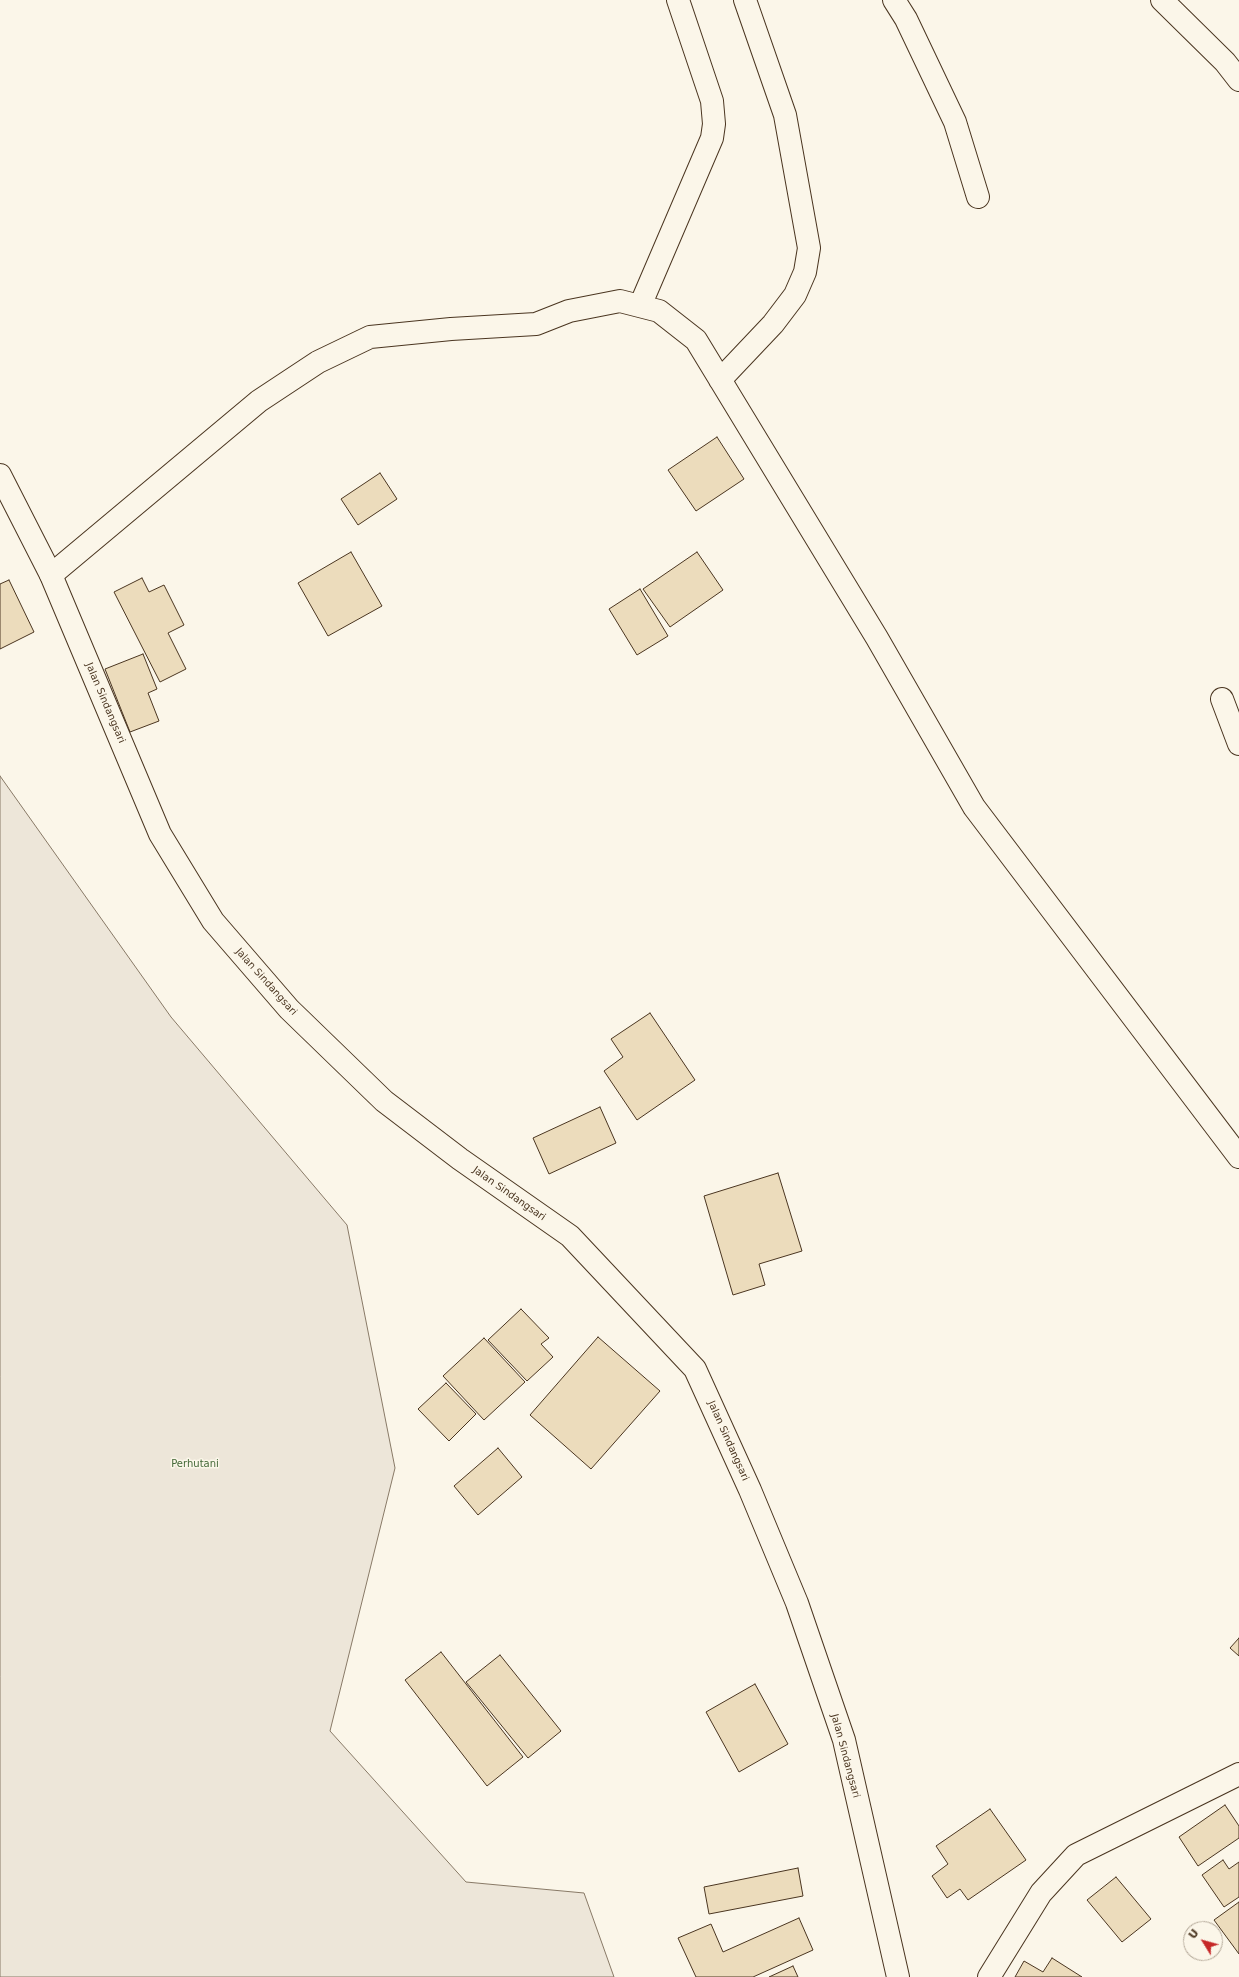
<!DOCTYPE html>
<style>
body{margin:0}
#map{position:relative;width:1239px;height:1977px;overflow:hidden;background:#fbf6e9;font-family:"DejaVu Sans",sans-serif}
canvas{display:block}
.north{position:absolute;left:1183px;top:1921px;width:40px;height:40px;box-sizing:border-box;background:#fbf6e9;border:1px solid #b4a999;border-radius:50%;rotate:307deg;font-size:11px;font-weight:700;line-height:16px;text-align:center;color:#4a3520}
.north::after{content:'';display:block;margin:auto;width:14px;height:18px;background:#c62828;clip-path:polygon(50% 0,100% 100%,50% 72%,0 100%)}
</style>
<div id="map">
<canvas width="1239" height="1977"></canvas>
<div class="north">U</div>
</div>
<script>
const context = document.querySelector('canvas').getContext('2d');
context.lineJoin = 'round';
function fillPath(path, color) { context.fillStyle = color; context.fill(path, 'evenodd'); }
const shape = rows => new Path2D(rows.map(r => 'M' + r).join(''));
function strokePath(path, color, width, dash) { context.strokeStyle = color; context.lineWidth = width; context.lineCap = dash ? 'butt' : 'round'; context.setLineDash(dash || []); context.stroke(path); }
function write(font, color, halo, rows, align = 'center') {
  context.font = font + ' "DejaVu Sans",sans-serif'; context.lineWidth = 3; context.setLineDash([]); context.textBaseline = 'middle'; context.strokeStyle = halo; context.fillStyle = color; for (const [text, x, y, turn = 0] of rows) {
    context.save(); context.translate(x, y); context.rotate((+turn || 0) * Math.PI / 180); context.textAlign = isNaN(turn) ? turn : align; if (halo) context.strokeText(text, 0, 0); context.fillText(text, 0, 0); context.restore();
  }
}
const green = shape([
 [0,776,171,1017,347,1225,395,1468,330,1731,466,1882,584,1893,614,1977,0,1977,0,776]
]);
fillPath(green, '#ede6d9');
strokePath(green, '#887966', 1);
const building = shape([
 [717,437,744,479,696,511,668,470,717,437],
 [380,473,397,499,358,525,341,499,380,473],
 [351,552,382,606,328,636,298,583,351,552],
 [697,552,723,590,670,627,643,589,697,552],
 [142,578,149,592,164,585,184,625,168,633,186,669,160,682,114,592,142,578],
 [9,580,34,632,0,649,0,584,9,580],
 [640,589,668,636,637,655,609,609,640,589],
 [143,654,157,689,148,693,159,721,130,732,105,669,143,654],
 [650,1013,695,1080,637,1120,604,1071,623,1057,611,1039,650,1013],
 [600,1107,616,1143,549,1174,533,1138,600,1107],
 [778,1173,802,1251,759,1264,765,1285,733,1295,704,1196,778,1173],
 [521,1309,549,1338,541,1344,553,1357,527,1381,488,1340,521,1309],
 [598,1337,660,1391,591,1469,530,1415,598,1337],
 [484,1338,525,1382,484,1420,443,1376,484,1338],
 [446,1383,476,1414,449,1441,418,1409,446,1383],
 [498,1448,522,1477,478,1515,454,1486,498,1448],
 [1239,1638,1239,1656,1230,1648,1239,1638],
 [441,1652,523,1757,487,1786,405,1680,441,1652],
 [500,1655,561,1731,528,1758,466,1682,500,1655],
 [755,1684,788,1744,739,1772,706,1712,755,1684],
 [1225,1805,1239,1826,1239,1838,1198,1866,1179,1837,1225,1805],
 [990,1809,1026,1860,968,1900,960,1889,947,1898,932,1876,948,1864,936,1846,990,1809],
 [1223,1860,1229,1869,1239,1862,1239,1897,1224,1907,1202,1875,1223,1860],
 [798,1868,803,1896,709,1914,704,1887,798,1868],
 [1116,1877,1151,1919,1122,1942,1087,1900,1116,1877],
 [1239,1902,1239,1954,1214,1920,1239,1902],
 [799,1918,813,1950,753,1977,696,1977,678,1938,711,1924,723,1952,799,1918],
 [1052,1958,1082,1977,1015,1977,1024,1961,1043,1972,1052,1958],
 [793,1966,798,1977,769,1977,793,1966]
]);
fillPath(building, '#ecdcbc');
strokePath(building, '#4a3520', 1);
const street = shape([
 [894,0,906,19,955,122,978,197],
 [1162,0,1225,62,1239,80],
 [640,306,712,138,714,124,712,101,678,0],
 [720,380,773,324,795,295,805,272,809,248,785,115,745,0],
 [51,575,259,401,318,362,370,337,451,329,536,324,569,311,620,301,659,311,696,340,877,638,974,807,1239,1157],
 [1222,699,1239,744],
 [989,1977,1041,1893,1076,1855,1239,1774]
]);
const primary = shape([
 [0,475,51,575,160,834,213,921,289,1009,384,1101,460,1159,570,1236,695,1369,750,1490,797,1603,844,1740,898,1977]
]);
strokePath(street, '#4a3520', 24);
strokePath(primary, '#4a3520', 24);
strokePath(street, '#fbf6e9', 22);
strokePath(primary, '#fbf6e9', 22);
write('10px', '#4a3520', '#fbf6e9', [
 ["Jalan Sindangsari",105,703,67],
 ["Jalan Sindangsari",266,982,48],
 ["Jalan Sindangsari",509,1194,35],
 ["Jalan Sindangsari",728,1441,66],
 ["Jalan Sindangsari",845,1756,75]
]);
write('10px', '#436837', '#fbf6e9', [
 ["Perhutani",195,1464]
]);
</script>
